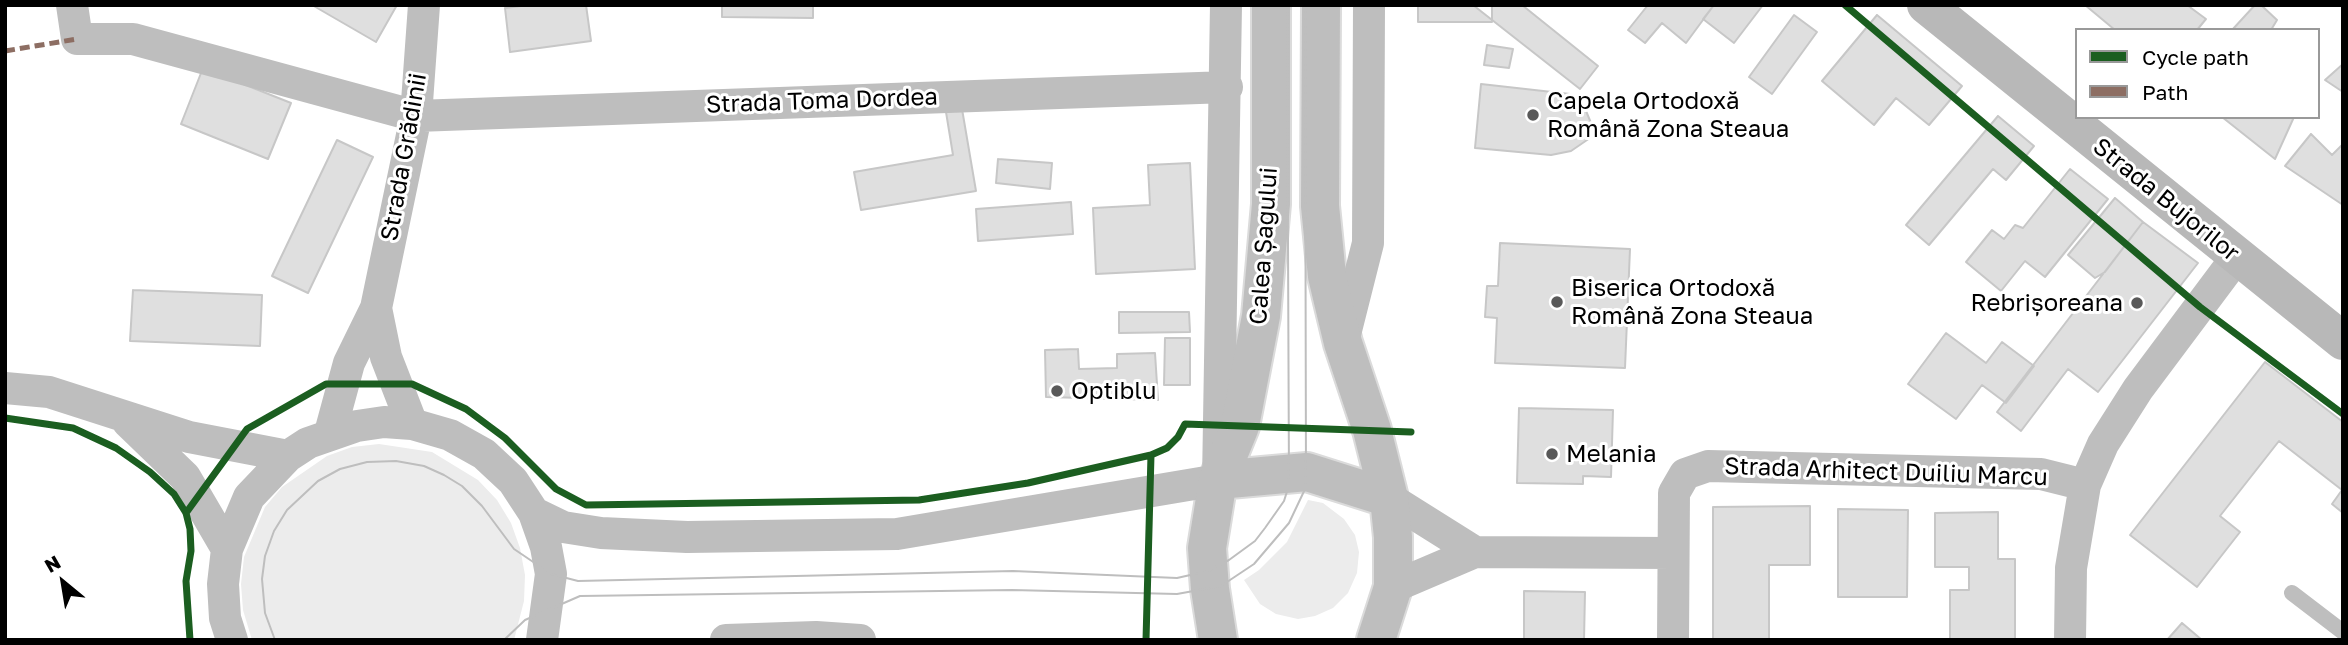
<!DOCTYPE html>
<meta charset="utf-8">
<style>
body{margin:0}
#map{position:relative;width:2348px;height:645px;overflow:hidden;background:#fff;font-family:"Golos Text",sans-serif}
canvas{display:block}
.frame{position:absolute;inset:0;border:7px solid #000;pointer-events:none}
.legend{position:absolute;left:2075px;top:28px;width:245px;height:91px;box-sizing:border-box;background:#fff;border:2px solid #999;margin:0;padding:9px 12px;list-style:none;font-size:21px;color:#000}
.legend li{display:flex;align-items:center;gap:14px;height:35px}
.legend b{width:35px;border:2px solid #999}
.north{position:absolute;left:28px;top:547px;width:70px;height:70px;-webkit-text-stroke:5px #fff;paint-order:stroke;rotate:330deg;font-size:19px;font-weight:700;line-height:28px;text-align:center;color:#000}
.north::after{content:'';display:block;margin:auto;width:24px;height:32px;background:#000;clip-path:polygon(50% 0,100% 100%,50% 72%,0 100%)}
</style>
<div id="map">
<canvas width="2348" height="645"></canvas>
<div class="frame"></div>
<ul class="legend">
<li><b style="height:9px;background:#1b5e20"></b>Cycle path</li>
<li><b style="height:9px;background:#8d6e63"></b>Path</li>
</ul>
<div class="north">N</div>
</div>
<script>
const context = document.querySelector('canvas').getContext('2d');
context.lineJoin = 'round';
function fillPath(path, color) { context.fillStyle = color; context.fill(path, 'evenodd'); }
const shape = rows => new Path2D(rows.map(r => 'M' + r).join(''));
function strokePath(path, color, width, dash) { context.strokeStyle = color; context.lineWidth = width; context.lineCap = dash ? 'butt' : 'round'; context.setLineDash(dash || []); context.stroke(path); }
function write(font, color, halo, rows, align = 'center') {
  context.font = font + ' "Golos Text",sans-serif'; context.lineWidth = 6; context.setLineDash([]); context.textBaseline = 'middle'; context.strokeStyle = halo; context.fillStyle = color; for (const [text, x, y, turn = 0] of rows) {
    context.save(); context.translate(x, y); context.rotate((+turn || 0) * Math.PI / 180); context.textAlign = isNaN(turn) ? turn : align; if (halo) context.strokeText(text, 0, 0); context.fillText(text, 0, 0); context.restore();
  }
}
fillPath(shape([
 [379,444,432,452,478,480,497,500,511,523,520,548,525,575,524,601,514,640,252,640,243,610,241,584,244,557,265,507,282,487,327,456,352,447],
 [1308,500,1323,503,1344,519,1355,535,1359,552,1357,573,1348,593,1333,608,1315,616,1298,619,1276,614,1260,604,1244,580,1259,570,1287,542]
]), '#ececec');
const building = shape([
 [312,5,397,5,376,42,312,5],
 [529,5,586,5,591,41,510,52,505,8,529,5],
 [722,5,813,5,813,18,722,17,722,5],
 [1418,5,1492,5,1492,22,1418,22,1418,5],
 [1473,5,1522,5,1598,66,1580,89,1473,5],
 [1648,5,1714,5,1686,43,1662,23,1645,43,1628,30,1648,5],
 [1714,5,1763,5,1734,43,1703,19,1714,5],
 [2085,5,2187,5,2206,19,2197,30,2115,30,2085,5],
 [2255,5,2261,5,2277,20,2271,30,2232,30,2255,5],
 [1794,15,1817,32,1772,94,1749,77,1794,15],
 [1877,15,1962,86,1929,125,1896,98,1874,125,1822,81,1877,15],
 [1487,45,1513,49,1509,68,1484,65,1487,45],
 [2343,64,2343,92,2325,80,2343,64],
 [203,68,291,103,268,159,181,124,203,68],
 [1481,84,1570,94,1584,106,1591,123,1590,138,1571,151,1551,155,1475,148,1481,84],
 [962,109,976,191,861,210,854,172,953,155,946,112,962,109],
 [1998,116,2034,146,2006,180,1993,169,1929,245,1906,225,1998,116],
 [2222,117,2294,117,2275,159,2222,117],
 [2311,134,2332,155,2343,144,2343,205,2285,166,2311,134],
 [337,140,373,157,308,293,272,276,337,140],
 [998,159,1052,163,1050,189,996,183,998,159],
 [1190,163,1195,269,1096,274,1093,208,1150,205,1148,165,1190,163],
 [2070,169,2108,199,2045,277,2025,261,2001,291,1966,262,1992,230,2004,239,2015,225,2023,228,2070,169],
 [2115,198,2143,222,2105,272,2095,278,2068,255,2115,198],
 [1071,202,1073,234,978,241,976,209,1071,202],
 [2143,222,2198,263,2098,392,2068,369,2021,431,1997,412,2143,222],
 [1500,243,1630,249,1625,368,1495,363,1497,318,1485,317,1487,286,1498,286,1500,243],
 [133,290,262,295,260,346,130,341,133,290],
 [1119,312,1189,312,1190,332,1119,333,1119,312],
 [1946,333,1986,363,2002,342,2034,366,2006,403,1982,385,1956,419,1908,384,1946,333],
 [1165,338,1190,338,1190,385,1164,385,1165,338],
 [1078,349,1079,369,1117,368,1117,354,1155,353,1158,400,1046,397,1045,350,1078,349],
 [2265,362,2343,422,2343,513,2332,504,2342,490,2279,441,2220,516,2240,532,2197,587,2130,535,2265,362],
 [1519,408,1613,410,1611,477,1583,476,1583,484,1517,483,1519,408],
 [1810,506,1810,565,1769,565,1769,640,1713,640,1713,507,1810,506],
 [1838,509,1908,510,1907,597,1838,597,1838,509],
 [1998,512,1998,559,2015,559,2015,640,1950,640,1950,590,1969,590,1969,567,1935,567,1935,513,1998,512],
 [1524,591,1585,592,1584,640,1524,640,1524,591],
 [2182,623,2202,640,2167,640,2182,623]
]);
fillPath(building, '#dfdfdf');
strokePath(building, '#c7c7c7', 2);
const primary = shape([
 [1321,5,1320,206,1327,276,1343,343,1372,430,1389,498,1393,537,1393,587,1376,640],
 [1218,480,1307,472,1389,498],
 [1218,640,1210,589,1207,548,1218,480,1240,426,1261,316,1271,204,1271,5]
]);
strokePath(primary, '#dbdbdb', 42);
strokePath(shape([
 [2292,593,2343,632]
]), '#bebebe', 16);
strokePath(shape([
 [72,5,77,39,133,39,416,116,1227,87],
 [376,308,386,357,412,424],
 [1343,342,1368,243,1369,5],
 [5,388,49,392,189,437,288,456],
 [128,422,185,477,227,549],
 [330,433,349,363,376,308,416,116,424,5],
 [1389,498,1475,552],
 [534,513,563,527,601,533,687,537,897,534,1218,480,1226,5],
 [1393,587,1475,552,1673,553],
 [232,640,225,618,223,584,227,549,249,497,288,456,308,443,357,426,384,422,412,424,450,435,484,454,513,481,534,513,546,547,551,574,542,640],
 [726,640,816,637,860,640],
 [1673,640,1674,493,1685,474,1708,466,2041,474,2085,485],
 [2070,640,2071,568,2085,485,2103,444,2138,389,2236,258]
]), '#bebebe', 32);
strokePath(shape([
 [1926,5,2343,341]
]), '#b8b8b8', 38);
strokePath(primary, '#bebebe', 38);
strokePath(shape([
 [275,640,265,613,262,579,265,556,274,531,287,510,318,481,340,469,367,462,396,461,424,466,444,475,462,486,482,506,514,549,551,574,578,581,1013,571,1177,578,1208,571,1229,560,1255,541,1265,528,1284,501,1289,485,1287,5],
 [504,640,525,620,580,596,1012,590,1177,594,1221,586,1254,564,1289,523,1306,487,1305,5]
]), '#bebebe', 2);
strokePath(shape([
 [5,51,77,39]
]), '#8d6e63', 5, [10, 5]);
strokePath(shape([
 [1845,5,2200,307,2343,414],
 [5,418,73,428,116,448,150,472,174,494,186,513,190,529,191,551,186,581,190,640],
 [186,513,247,429,326,384,412,384,466,409,505,438,556,489,586,505,919,500,1028,483,1151,455,1167,448,1178,437,1185,424,1411,432],
 [1146,640,1151,455]
]), '#1b5e20', 7);
for (const [x, y, r, color] of [
 [1533,115,7,"#595959"],
 [1557,302,7,"#595959"],
 [2137,303,7,"#595959"],
 [1057,391,7,"#595959"],
 [1552,454,7,"#595959"]
]) { const dot = new Path2D(); dot.arc(x, y, r, 0, 2 * Math.PI); context.fillStyle = color; context.fill(dot); strokePath(dot, '#fff', 2.5); }
write('24px', '#000', '#fff', [
 ["Strada Toma Dordea",822,101,-2],
 ["Strada Grădinii",404,157,-80],
 ["Strada Bujorilor",2166,200,39],
 ["Calea Șagului",1264,246,-86],
 ["Strada Arhitect Duiliu Marcu",1886,472,2]
]);
write('24px', '#000', '#fff', [
 ["Capela Ortodoxă",1547,101],
 ["Română Zona Steaua",1547,129],
 ["Biserica Ortodoxă",1571,288],
 ["Română Zona Steaua",1571,316],
 ["Rebrișoreana",2123,303,"right"],
 ["Optiblu",1071,391],
 ["Melania",1566,454]
], 'left');
</script>
